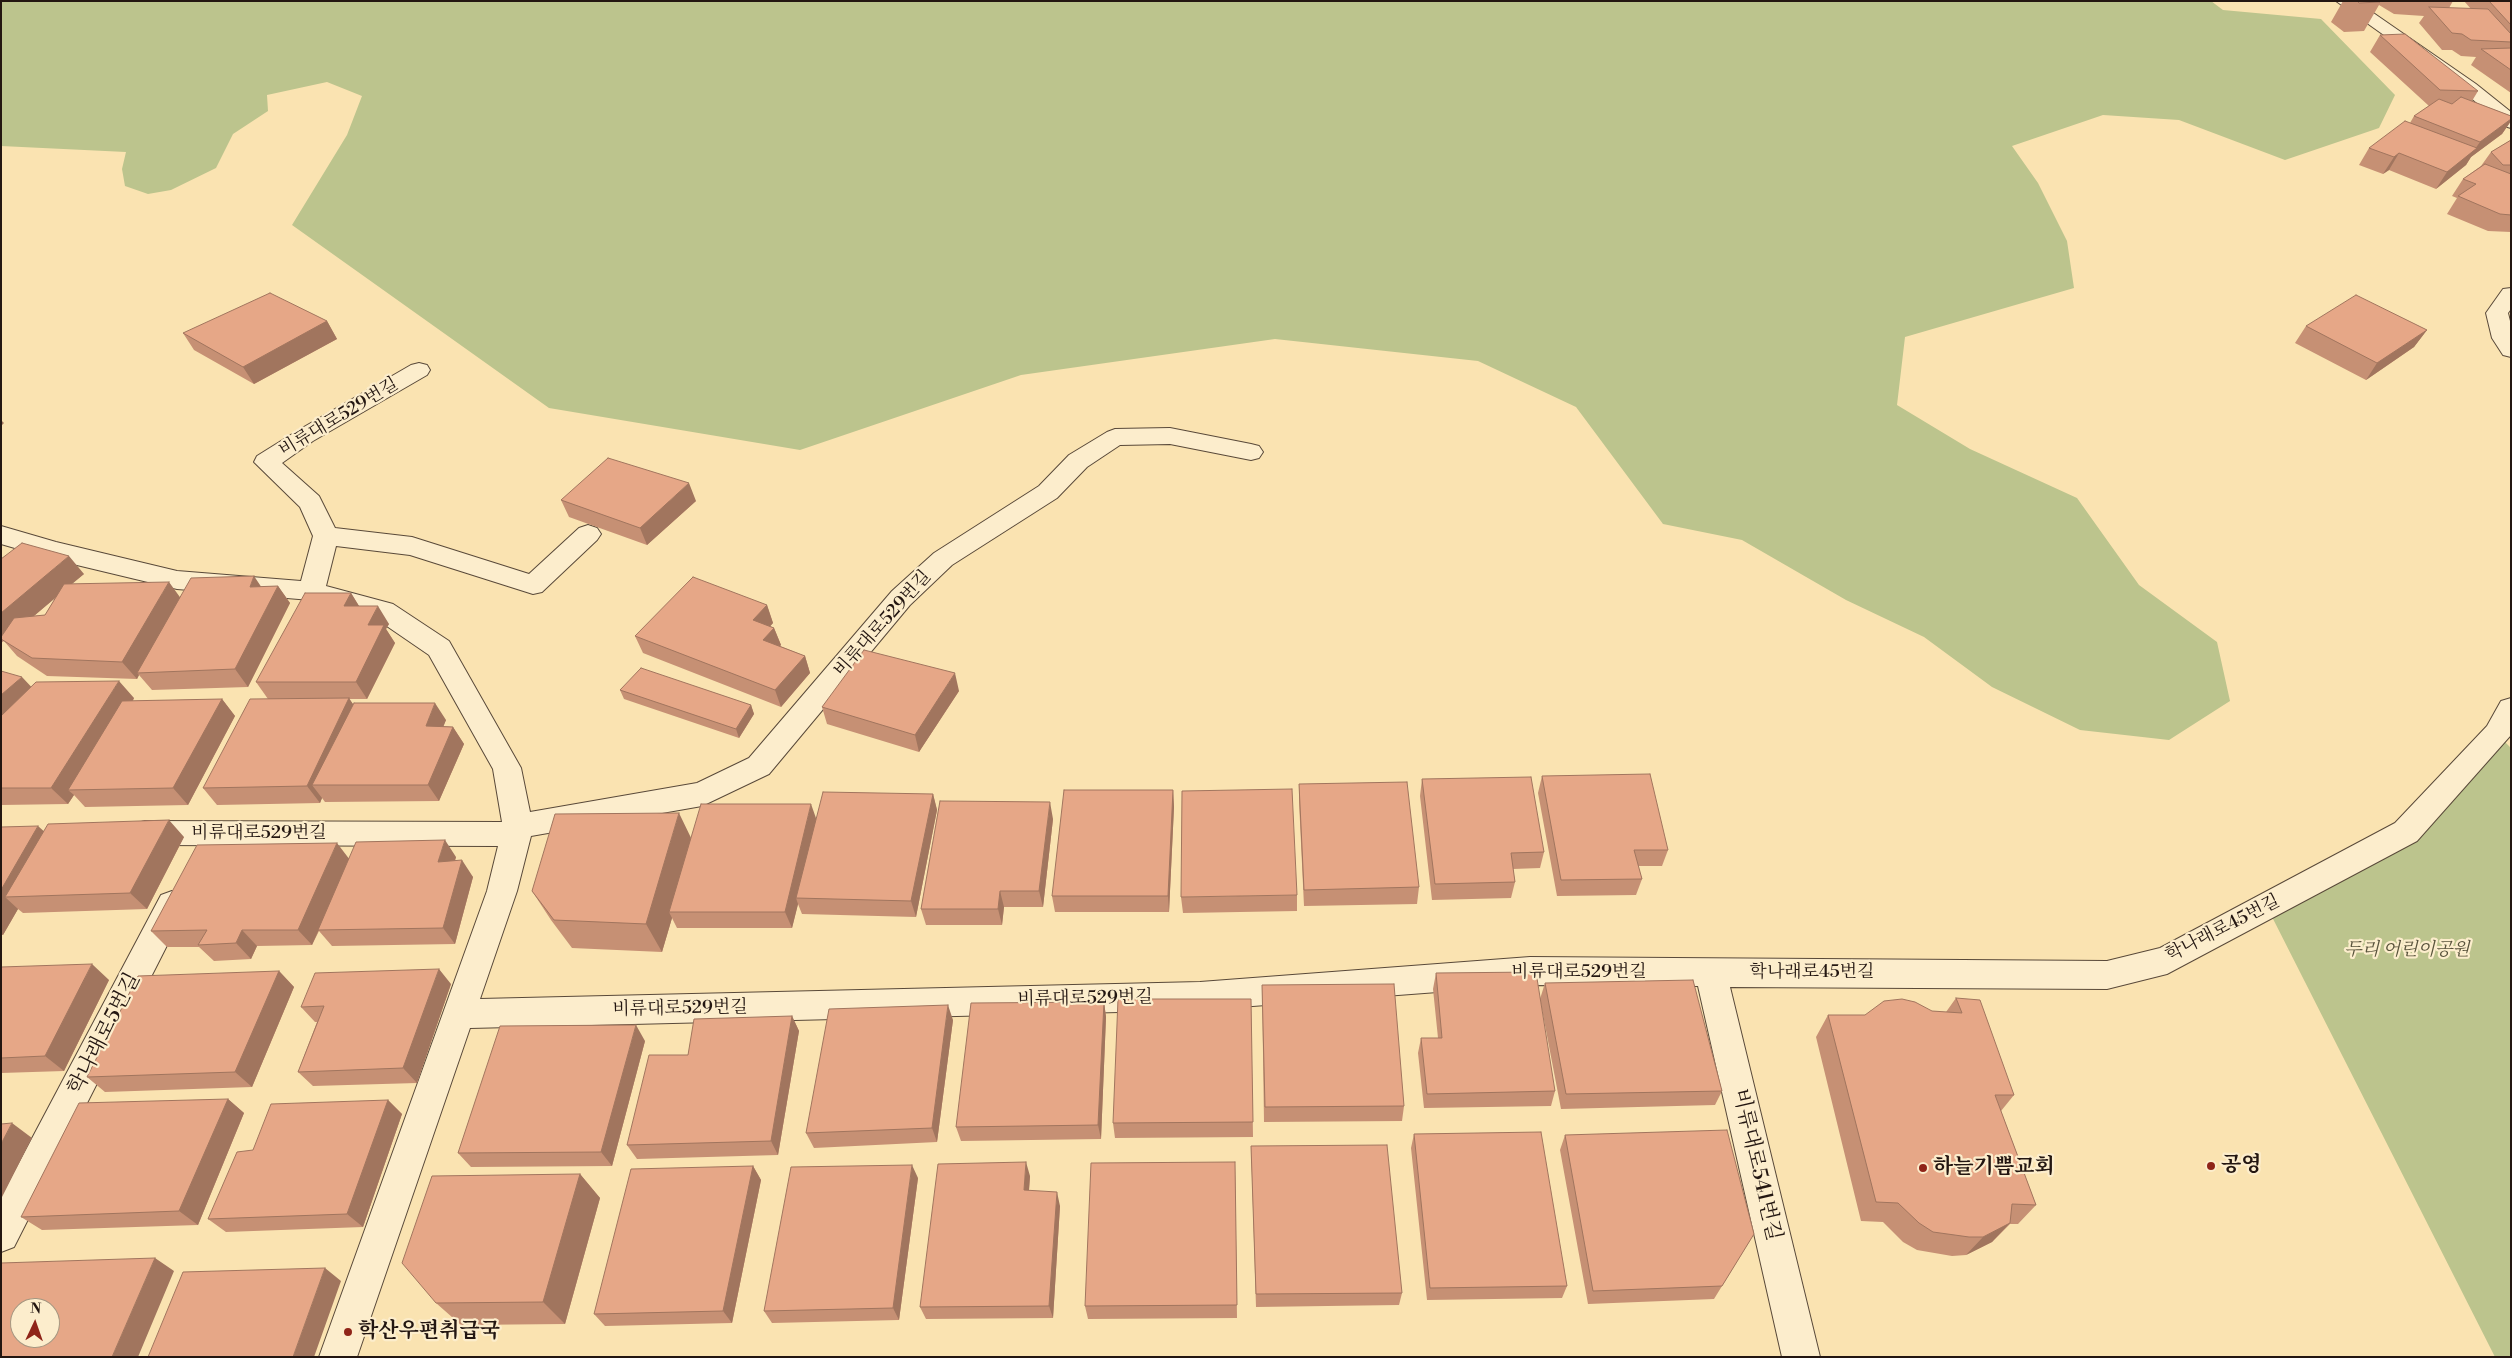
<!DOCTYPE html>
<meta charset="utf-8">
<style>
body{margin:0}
#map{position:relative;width:2512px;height:1358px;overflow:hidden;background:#fae3b1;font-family:"Libre Bodoni",serif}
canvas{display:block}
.frame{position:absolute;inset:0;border:2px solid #231611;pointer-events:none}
.north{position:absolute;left:10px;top:1298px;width:50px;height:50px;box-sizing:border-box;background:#fcedcc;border:1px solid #a59781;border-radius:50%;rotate:3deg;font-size:14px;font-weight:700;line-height:20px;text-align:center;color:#231611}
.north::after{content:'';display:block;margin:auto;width:18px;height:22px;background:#8f2418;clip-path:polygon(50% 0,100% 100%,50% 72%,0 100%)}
</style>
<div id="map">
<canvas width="2512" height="1358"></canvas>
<div class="frame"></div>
<div class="north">N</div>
</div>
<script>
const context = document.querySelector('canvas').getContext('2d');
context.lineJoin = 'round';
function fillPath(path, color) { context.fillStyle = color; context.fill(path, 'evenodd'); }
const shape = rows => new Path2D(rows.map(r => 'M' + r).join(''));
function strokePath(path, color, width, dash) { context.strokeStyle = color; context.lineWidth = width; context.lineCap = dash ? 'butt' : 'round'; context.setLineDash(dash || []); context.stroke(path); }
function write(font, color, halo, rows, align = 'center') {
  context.font = font + ' "Libre Bodoni","Noto Serif KR",serif'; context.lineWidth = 4.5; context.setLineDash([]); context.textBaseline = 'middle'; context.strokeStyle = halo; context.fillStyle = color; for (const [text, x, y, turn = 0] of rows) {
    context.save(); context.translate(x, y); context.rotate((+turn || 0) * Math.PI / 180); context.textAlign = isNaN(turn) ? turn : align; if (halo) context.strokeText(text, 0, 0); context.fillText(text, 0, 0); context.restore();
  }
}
fillPath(shape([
 [1,1,2211,1,2223,10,2321,19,2395,95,2379,128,2285,160,2179,120,2103,115,2012,146,2038,183,2067,241,2074,288,1905,337,1897,405,1970,449,2077,498,2139,585,2217,642,2230,701,2169,740,2080,730,1992,687,1924,637,1846,600,1742,540,1663,524,1576,407,1478,361,1275,339,1021,375,800,450,549,408,292,225,347,135,362,96,327,82,267,95,268,111,233,134,216,168,171,190,148,194,125,186,122,169,126,152,1,146],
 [2497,734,2511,748,2511,1357,2495,1357,2267,907,2406,832]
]), '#bcc48d');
const minor = shape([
 [2336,1,2356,1,2476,84,2511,112,2511,128,2504,126,2464,92,2336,1],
 [2511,288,2511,309,2508,313,2511,325,2511,357,2503,355,2492,338,2486,313,2503,289,2511,288],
 [419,363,427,365,430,370,427,375,313,441,282,463,319,496,335,528,412,537,529,574,579,528,588,525,597,528,601,534,597,540,542,592,533,594,410,555,336,546,326,586,393,604,449,641,521,768,530,812,697,783,749,758,892,591,934,553,1039,486,1069,455,1107,432,1115,429,1170,428,1251,444,1259,446,1263,452,1259,458,1251,460,1170,444,1120,445,1087,467,1057,498,952,565,910,605,769,774,702,806,531,836,517,891,480,999,1200,982,1530,957,2107,961,2160,948,2395,823,2487,726,2501,701,2511,698,2511,735,2417,841,2167,974,2107,989,1730,987,1820,1357,1782,1357,1698,986,1530,985,1200,1010,470,1028,357,1357,319,1357,487,891,498,846,145,845,134,842,130,833,134,824,145,821,502,822,493,769,429,655,375,618,311,600,177,589,56,560,1,544,1,526,56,542,177,571,301,581,313,536,300,507,254,462,257,456,297,431,411,365,419,363],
 [172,891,183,895,188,904,14,1247,1,1252,1,1197,161,895,172,891]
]);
strokePath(minor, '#594939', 2);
fillPath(minor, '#fcedcc');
fillPath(shape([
 [2343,1,2453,1,2449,8,2471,9,2464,1,2511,1,2511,93,2471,65,2476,57,2461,56,2452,50,2442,50,2419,23,2424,16,2394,14,2379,5,2364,31,2344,32,2331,22],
 [2380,35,2478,91,2472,101,2511,116,2511,121,2502,134,2471,157,2466,165,2436,189,2389,170,2383,174,2359,165,2369,148,2410,123,2414,116,2429,106,2370,52],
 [2511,140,2511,232,2488,231,2447,214,2457,198,2452,196,2463,179,2481,166,2491,152],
 [327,321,337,339,254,384,194,350,183,333],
 [2306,326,2427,330,2414,347,2366,380,2295,343],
 [561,500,696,501,647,545,569,517],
 [1,559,84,574,71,584,180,597,262,587,278,586,290,603,248,687,152,690,139,675,137,679,47,676,17,656,4,641,1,643],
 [56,597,45,615,34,616],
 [351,593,359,606,389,624,386,629,395,643,367,699,349,699,353,704,446,720,443,726,453,727,464,744,439,801,325,802,322,798,320,803,217,805,203,788,268,699,256,682],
 [767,605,773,623,770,626,774,628,781,645,780,646,805,656,810,673,781,707,643,653,635,636],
 [1,671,31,687,134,698,133,701,222,699,235,716,188,805,85,807,74,795,68,804,1,805],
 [620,690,751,705,754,714,739,738,624,699],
 [959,691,919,752,827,724,822,707],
 [1542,776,1668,850,1662,866,1638,866,1642,879,1636,895,1557,896,1538,793],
 [1422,779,1544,852,1540,868,1513,869,1515,882,1511,898,1432,900,1420,796],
 [1299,784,1419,887,1417,904,1304,906,1299,801],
 [1173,790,1174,807,1169,912,1055,912,1052,896],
 [933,794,937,810,916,917,802,914,798,904,792,928,677,928,672,918,662,952,572,948,551,920,532,891,691,838,816,819],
 [1053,819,1043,907,1004,907,1002,925,926,925,921,909],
 [1,827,44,831,184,837,147,909,23,913,18,909,3,935,1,935],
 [456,857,455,861,473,877,455,944,332,946,319,931,312,945,257,946,251,959,214,961,199,947,167,947,151,931,349,858],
 [1297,895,1297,911,1183,913,1181,897],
 [1,967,109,980,64,1071,1,1073],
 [279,971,294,987,252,1087,105,1092,87,1077],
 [1436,973,1555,1091,1551,1106,1424,1108,1418,1053,1421,1038,1438,1038,1433,989],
 [1545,983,1722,1091,1715,1105,1561,1109,1540,999],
 [451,984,417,1083,313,1086,298,1072,317,1022,315,1022,301,1007],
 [1262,985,1404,1106,1402,1121,1264,1122],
 [1956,998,2014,1095,2001,1111,2036,1205,2018,1224,2010,1224,1992,1242,1966,1255,1952,1256,1917,1250,1903,1242,1883,1222,1861,1221,1816,1037,1828,1015,1865,1015,1932,1011,1946,1012],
 [1251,999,1253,1137,1115,1138,1113,1123],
 [1104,1002,1106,1017,1101,1139,961,1141,956,1127],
 [792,1016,799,1031,778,1155,637,1159,627,1145,688,1055],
 [953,1020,937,1142,814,1148,806,1133],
 [645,1041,612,1166,471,1167,458,1153],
 [228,1099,244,1113,198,1225,42,1230,21,1217],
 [388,1100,402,1114,363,1227,226,1232,208,1219,253,1150],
 [1414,1134,1567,1286,1562,1298,1427,1300,1411,1148],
 [1565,1135,1754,1234,1714,1299,1588,1304,1560,1150],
 [1251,1146,1402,1293,1399,1305,1256,1307],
 [1235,1162,1237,1318,1088,1319,1085,1306],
 [753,1166,761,1180,732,1323,605,1326,594,1314],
 [580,1174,600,1198,565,1324,461,1325,436,1303],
 [1030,1176,1029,1190,1060,1206,1053,1318,926,1319,920,1307],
 [918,1178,899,1320,772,1323,764,1311]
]), '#c69074');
fillPath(shape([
 [2511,119,2511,121,2502,134,2471,157,2466,165,2436,189,2447,172,2475,149,2480,142],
 [2399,153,2389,170,2383,174,2394,157],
 [327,321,337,339,254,384,243,367],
 [2427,330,2414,347,2366,380,2377,363],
 [1,420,4,423,1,426],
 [689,483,696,501,647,545,640,528],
 [69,556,84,574,4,641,1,639,1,613],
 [254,576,266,594,250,587],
 [169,582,182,600,137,673,139,675,137,679,122,662],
 [278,586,290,603,248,687,235,669],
 [351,593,362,611,344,606],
 [767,605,773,623,760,638,753,620],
 [378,606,389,624,386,629,395,643,367,699,356,682,368,625],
 [774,628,781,645,770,657,763,640],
 [805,656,810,673,781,707,775,690],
 [955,673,959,691,919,752,915,735],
 [22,677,38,694,1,727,1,695],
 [119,681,134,698,77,790,68,790,74,795,68,804,51,788],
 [349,698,360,715,312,785,322,798,320,803,307,786],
 [222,699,235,716,188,805,173,788],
 [435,703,446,720,437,743,426,726],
 [751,705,754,714,739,738,736,729],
 [453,727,464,744,439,801,428,785],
 [1173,790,1174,807,1169,912,1168,896],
 [933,794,937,810,916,917,911,901],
 [1050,802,1053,819,1043,907,1039,891],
 [811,804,817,821,796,898,798,904,792,928,785,912],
 [679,813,693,842,669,912,672,918,662,952,646,924],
 [169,820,184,837,147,909,130,893],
 [38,826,56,842,5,897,18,909,3,935,1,933,1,890],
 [445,840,456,857,449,878,438,862],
 [337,843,350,860,312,945,298,930],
 [462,860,473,877,455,944,443,928],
 [1000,891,1004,907,1002,925,998,909],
 [242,930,257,946,251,959,236,943],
 [92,964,109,980,64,1071,45,1056],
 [439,969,451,984,417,1083,403,1068],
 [279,971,294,987,252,1087,235,1072],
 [1104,1002,1106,1017,1101,1139,1098,1125],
 [948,1005,953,1020,937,1142,932,1128],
 [792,1016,799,1031,778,1155,771,1141],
 [636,1025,645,1041,612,1166,601,1152],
 [228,1099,244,1113,198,1225,179,1211],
 [388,1100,402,1114,363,1227,347,1214],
 [12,1123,32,1138,1,1199,1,1144],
 [1026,1162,1030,1176,1028,1203,1024,1190],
 [912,1165,918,1178,899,1320,893,1308],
 [753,1166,761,1180,732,1323,723,1311],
 [580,1174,600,1198,565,1324,543,1302],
 [1057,1192,1060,1206,1053,1318,1049,1306],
 [2010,1223,1992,1242,1966,1255,1983,1237],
 [155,1258,174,1271,138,1357,112,1357],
 [325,1268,341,1281,314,1357,293,1357]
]), '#a1755e');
const building = shape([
 [2357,1,2378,1,2380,2,2359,3,2357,1],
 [2489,1,2511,1,2511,25,2489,1],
 [2429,7,2488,9,2511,34,2511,42,2471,40,2462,34,2452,33,2429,7],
 [2405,34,2478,91,2440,90,2380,35,2405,34],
 [2511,48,2511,70,2481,49,2511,48],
 [2461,97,2511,116,2511,119,2480,142,2414,116,2439,99,2452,104,2461,97],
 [2405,121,2477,148,2447,172,2399,153,2394,157,2369,148,2405,121],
 [2511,140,2511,165,2503,165,2491,152,2511,140],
 [2485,164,2511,174,2511,215,2500,214,2458,196,2476,184,2463,179,2485,164],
 [270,293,327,321,243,367,183,333,270,293],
 [2356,295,2427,330,2377,363,2306,326,2356,295],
 [608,458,689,483,640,528,561,500,608,458],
 [22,543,69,556,1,613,1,559,22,543],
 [254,576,250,587,278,586,235,669,137,673,191,578,254,576],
 [693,577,767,605,753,620,774,628,763,640,805,656,775,690,635,636,693,577],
 [169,582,122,662,32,658,1,639,1,637,14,618,45,615,64,584,169,582],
 [305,593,351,593,344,606,378,606,368,625,384,625,356,682,256,682,305,593],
 [864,650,955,673,915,735,822,707,864,650],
 [641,668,751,705,736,729,620,690,641,668],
 [1,671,22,677,1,695,1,671],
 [119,681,51,788,1,788,1,716,36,682,119,681],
 [349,698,307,786,203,788,250,699,349,698],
 [222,699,173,788,68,790,122,701,222,699],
 [354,703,435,703,426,726,453,727,428,785,312,785,354,703],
 [1650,774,1668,850,1634,850,1642,879,1561,880,1542,776,1650,774],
 [1531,777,1544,852,1511,853,1515,882,1435,884,1422,779,1531,777],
 [1407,782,1419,887,1304,890,1299,784,1407,782],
 [1292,789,1297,895,1181,897,1182,791,1292,789],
 [1064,790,1173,790,1168,896,1052,896,1064,790],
 [823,792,933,794,911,901,796,898,823,792],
 [940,801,1050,802,1039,891,1000,891,998,909,921,909,940,801],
 [701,804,811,804,785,912,669,912,701,804],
 [679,813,646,924,554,920,532,891,555,814,679,813],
 [169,820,130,893,5,897,48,824,169,820],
 [38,826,1,890,1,827,38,826],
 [445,840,438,862,462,860,443,928,318,930,356,842,445,840],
 [337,843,298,930,242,930,236,943,198,945,207,930,151,931,197,845,337,843],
 [92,964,45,1056,1,1058,1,967,92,964],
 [439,969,403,1068,298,1072,324,1006,301,1007,315,973,439,969],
 [279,971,235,1072,87,1077,138,976,279,971],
 [1536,972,1555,1091,1427,1094,1421,1038,1442,1038,1436,973,1536,972],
 [1693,980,1722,1091,1566,1094,1545,983,1693,980],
 [1394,984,1404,1106,1265,1107,1262,985,1394,984],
 [1956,998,1980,1000,2014,1095,1995,1095,2036,1205,2012,1204,2010,1223,1983,1237,1969,1237,1933,1232,1919,1223,1898,1203,1876,1202,1828,1015,1865,1015,1884,1001,1902,999,1915,1002,1932,1011,1962,1013,1956,998],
 [1118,999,1251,999,1253,1122,1113,1123,1118,999],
 [1104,1002,1098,1125,956,1127,971,1003,1104,1002],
 [948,1005,932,1128,806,1133,829,1009,948,1005],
 [792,1016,771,1141,627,1145,649,1055,688,1055,694,1019,792,1016],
 [636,1025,601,1152,458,1153,500,1026,636,1025],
 [228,1099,179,1211,21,1217,79,1103,228,1099],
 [388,1100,347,1214,208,1219,237,1152,253,1150,271,1104,388,1100],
 [12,1123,1,1144,1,1124,12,1123],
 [1727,1130,1754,1234,1722,1286,1593,1291,1565,1135,1727,1130],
 [1541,1132,1567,1286,1430,1288,1414,1134,1541,1132],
 [1387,1145,1402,1293,1256,1294,1251,1146,1387,1145],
 [1026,1162,1024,1190,1057,1192,1049,1306,920,1307,938,1164,1026,1162],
 [1235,1162,1237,1305,1085,1306,1091,1163,1235,1162],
 [912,1165,893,1308,764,1311,791,1167,912,1165],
 [753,1166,723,1311,594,1314,631,1169,753,1166],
 [580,1174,543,1302,436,1303,402,1263,432,1176,580,1174],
 [155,1258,112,1357,1,1357,1,1263,155,1258],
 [20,1308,50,1308,50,1338,20,1338,20,1308],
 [325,1268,293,1357,148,1357,183,1272,325,1268]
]);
fillPath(building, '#e6a787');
strokePath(building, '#a1755e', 1);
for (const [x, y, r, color] of [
 [2211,1166,5,"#8f2418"],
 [1923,1168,5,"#8f2418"],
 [348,1332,5,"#8f2418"]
]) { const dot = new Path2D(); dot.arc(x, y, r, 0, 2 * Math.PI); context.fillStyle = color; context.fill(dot); strokePath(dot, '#fcedcc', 2); }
write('18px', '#231611', '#fcedcc', [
 ["비류대로529번길",339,418,-31],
 ["비류대로529번길",883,624,-48],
 ["비류대로529번길",259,834],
 ["학나래로45번길",2223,929,-27],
 ["비류대로529번길",1579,973],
 ["학나래로45번길",1812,973],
 ["비류대로529번길",1085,999,-1],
 ["비류대로529번길",680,1009,-1]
]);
write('italic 18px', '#59533c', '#fcedcc', [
 ["두리 어린이공원",2407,951]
]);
write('21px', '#231611', '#fcedcc', [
 ["학나래로5번길",105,1034,-63],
 ["비류대로541번길",1756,1165,77]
]);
write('bold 21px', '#231611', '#fcedcc', [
 ["공영",2221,1166],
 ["하늘기쁨교회",1933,1168],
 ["학산우편취급국",358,1332]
], 'left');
</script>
